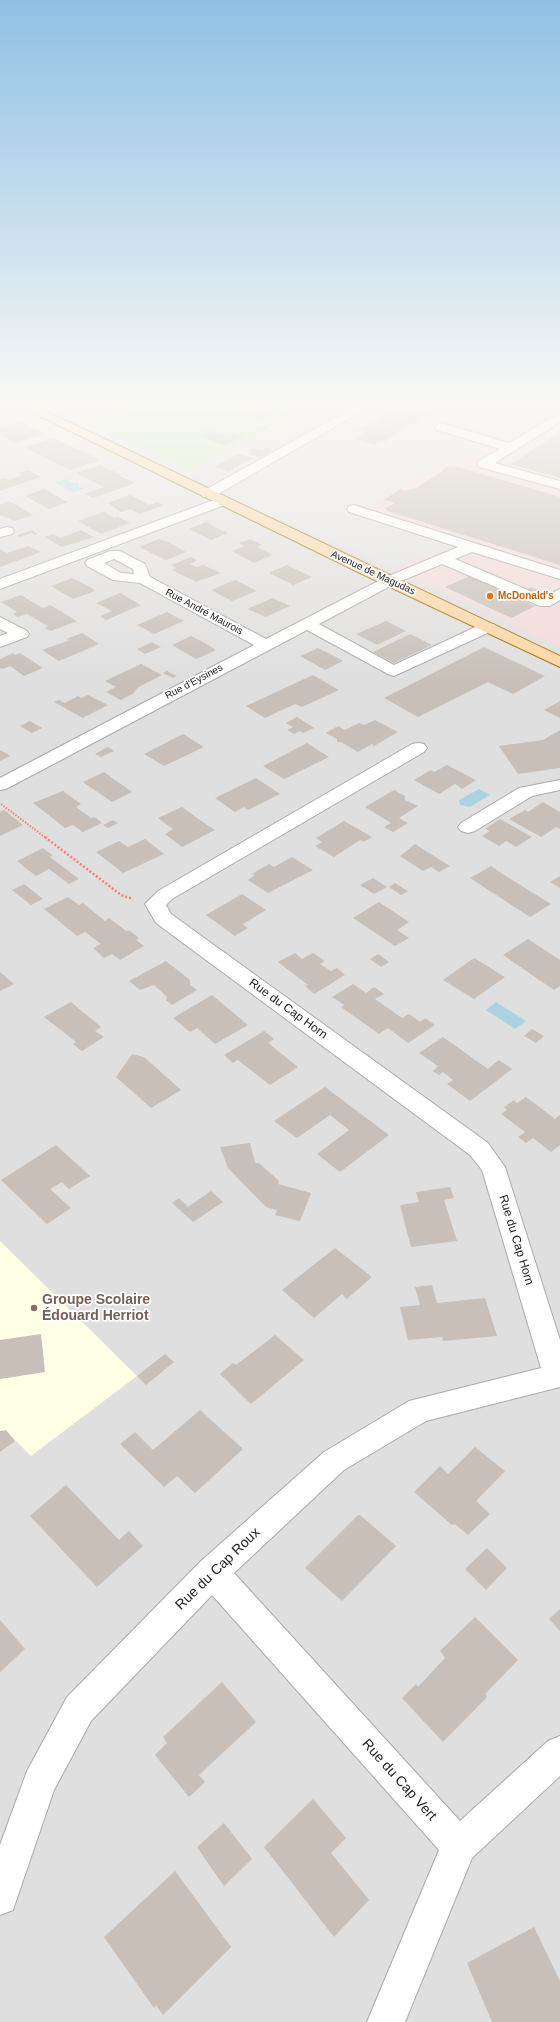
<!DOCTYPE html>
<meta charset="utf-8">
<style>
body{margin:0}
canvas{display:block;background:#f2efe9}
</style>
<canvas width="560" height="2022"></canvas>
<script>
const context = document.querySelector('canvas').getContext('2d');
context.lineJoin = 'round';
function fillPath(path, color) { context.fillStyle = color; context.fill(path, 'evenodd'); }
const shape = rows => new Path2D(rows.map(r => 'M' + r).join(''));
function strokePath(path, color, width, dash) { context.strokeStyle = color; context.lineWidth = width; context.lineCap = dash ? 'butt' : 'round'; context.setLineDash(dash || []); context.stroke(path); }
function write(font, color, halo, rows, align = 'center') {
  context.font = font + ' Helvetica,sans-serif'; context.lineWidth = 3.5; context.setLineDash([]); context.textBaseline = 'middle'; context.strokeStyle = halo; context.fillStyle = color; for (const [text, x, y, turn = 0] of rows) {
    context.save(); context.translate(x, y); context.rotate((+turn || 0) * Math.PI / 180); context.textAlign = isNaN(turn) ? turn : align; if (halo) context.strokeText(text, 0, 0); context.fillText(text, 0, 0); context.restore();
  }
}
fillPath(shape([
 [0,400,560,400,560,2022,0,2022]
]), '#e0dfdf');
fillPath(shape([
 [461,400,560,400,560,427,553,435,560,437,560,647,327,536,359,457]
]), '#f2dad9');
fillPath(shape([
 [0,1241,137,1376,31,1456,6,1431,0,1431]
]), '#ffffe5');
fillPath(shape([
 [146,400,318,400,190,471,94,426]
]), '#cdebb0');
fillPath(shape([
 [459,400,551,400,560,403,560,409,503,444,492,442,459,463,446,459,364,510,457,545,393,567,215,492,308,441,362,455]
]), '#e2e2e2');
fillPath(shape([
 [67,479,73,483,79,483,79,486,84,489,73,492,55,483],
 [479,789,490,795,470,807,460,805,459,800],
 [496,1002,526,1021,515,1029,486,1010]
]), '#aad3df');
fillPath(shape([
 [77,400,114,400,122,403,131,402,133,404,118,413,114,412,106,416,95,413,111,405,97,401,78,410,65,406],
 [413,400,454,400,444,404,448,406,442,407,430,414,432,415,428,417,423,416,416,419,421,421,417,423,414,423,398,430,400,430,384,442,381,441,375,445,354,439,366,433,356,429,372,423,375,423,379,421,376,420,386,415,383,414,387,412,392,413,399,409,395,408,402,407],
 [272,401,287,405,262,420,247,416,251,414,248,413],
 [21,422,45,434,16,443,0,435,0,428],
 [260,425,268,427,261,432,252,429],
 [208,430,230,436,235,433,243,436,225,446,198,436],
 [560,432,560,478,511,464],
 [54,438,100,460,70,470,24,447],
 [254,448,262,450,265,448,273,450,260,457,249,454,253,451,249,450],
 [238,454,253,458,229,471,214,467],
 [100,465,121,475,119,476,136,483,93,498,85,494,104,487,76,473],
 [455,466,560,497,560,565,387,511,385,508,395,503,384,500,400,489,405,491,416,488,443,471,442,470,446,467],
 [28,470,41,477,0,491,0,479,5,478,9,480,22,475,18,473],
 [44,489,60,498,68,502,49,509,25,496],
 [130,495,149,505,157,502,164,505,140,514,130,509,121,512,108,503],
 [9,501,33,515,15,521,0,515,0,505],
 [104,512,115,518,118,517,130,523,101,534,78,521],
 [206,522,223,531,228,533,211,540,189,529],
 [32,530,38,534,35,535,31,533,20,537,17,535],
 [81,530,94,537,62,547,45,537,53,534,60,538],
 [159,539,170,543,186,552,166,560,139,547],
 [250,539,262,545,256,547,273,555,254,563,232,551,245,546,239,543],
 [28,546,41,552,0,567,0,549,7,553],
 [191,557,197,560,190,564,197,567,203,565,221,573,196,582,172,570,177,568,171,565],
 [287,565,312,577,293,585,269,573],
 [470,576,535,606,511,618,445,587],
 [72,578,90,587,95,591,73,599,51,586],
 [235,580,257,591,232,601,211,590],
 [531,587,544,593,539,596,526,590],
 [120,593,141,605,106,620,100,616,112,611,96,603],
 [21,595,43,608,50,605,77,621,51,631,45,628,48,626,27,614,18,617,13,614,17,612,1,602],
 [273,598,290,606,266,617,247,609],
 [167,612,184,621,154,634,137,625],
 [386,621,406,631,377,645,356,634],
 [82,633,99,644,59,661,42,650,70,640,66,639],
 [410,634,432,645,394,663,373,652],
 [191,636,203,642,216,650,196,659,172,645],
 [152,642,161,647,145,654,137,649],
 [484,647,545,676,513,694,488,682,418,717,384,698],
 [318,648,338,658,343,661,325,670,300,656],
 [13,653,15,655,20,653,43,668,24,676,10,666,3,669,0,668,0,659],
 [141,664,162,675,137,688,134,693,121,700,106,692,116,687,105,681],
 [167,671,177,676,173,678,163,673],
 [313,675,339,690,302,707,295,704,265,718,246,706],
 [88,695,108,705,83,718,54,702,59,700,65,703,78,696,81,698],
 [560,701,560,718,544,710],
 [297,717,314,728,303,733,300,731,294,734,287,730,293,727,286,723],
 [375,720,398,732,374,746,372,744,358,752,341,742,337,742,337,739,326,733,338,726,345,730,359,723,364,725],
 [30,721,42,728,32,733,20,726],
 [560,730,560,768,518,774,499,746,543,740],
 [183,734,204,747,164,766,144,754],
 [307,743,329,757,284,779,263,766],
 [108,747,114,751,101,757,95,754],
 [0,750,9,755,10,756,0,761],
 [447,765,476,780,462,789,455,784,439,794,414,780,431,770,434,772],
 [104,772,132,792,112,802,83,782],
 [256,778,280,794,248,810,244,807,235,812,215,798],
 [394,790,405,796,405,800,418,806,399,818,408,823,393,832,384,827,391,823,365,807],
 [63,791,81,804,76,807,91,818,95,817,102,823,83,832,73,825,65,828,33,803],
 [543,802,560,812,560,829,556,827,541,837,509,819,525,810,528,812],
 [182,807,197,818,215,830,182,847,165,834,173,829,158,818],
 [4,810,23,825,0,836,0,812],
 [500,819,532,837,516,847,506,841,499,846,482,836,490,831,485,829],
 [113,820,118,823,108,828,103,825],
 [344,821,372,837,364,842,360,840,334,857,315,846,322,842,316,838],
 [145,839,164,854,123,873,96,852,119,841,128,847],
 [415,844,418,846,450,866,439,872,431,867,423,871,400,856],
 [43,848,52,855,50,857,79,879,69,884,49,869,36,876,17,861],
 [292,857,313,870,268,893,248,880,255,875,252,874,269,864,274,867],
 [491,866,501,873,551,904,530,917,470,878],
 [560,876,560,888,550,882],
 [373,878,387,887,374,894,360,885],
 [395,883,401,887,408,891,401,895,389,887],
 [24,884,43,899,31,905,12,890],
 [242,894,266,910,243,924,248,928,235,936,206,915],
 [68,897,79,905,83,903,105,921,109,918,126,931,129,930,139,938,136,940,144,946,120,960,112,954,104,958,93,948,101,944,85,932,77,936,44,909],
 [379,902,409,922,397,930,409,938,395,946,353,918],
 [528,939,560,960,560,986,554,990,503,955],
 [295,953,302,959,313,953,325,961,320,964,331,971,337,968,345,975,314,994,305,986,308,985,278,962],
 [378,954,389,962,381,967,370,959],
 [474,958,505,977,474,999,443,980],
 [166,961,190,980,190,985,197,990,172,1005,166,1000,167,997,154,985,140,990,129,981],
 [0,972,14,984,0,991],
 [353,984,366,993,374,987,384,994,375,999,402,1018,409,1014,420,1022,425,1018,435,1025,408,1043,388,1028,379,1034,341,1007,344,1005,332,997],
 [212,995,248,1025,215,1044,197,1028,190,1032,173,1018],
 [71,1002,101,1027,95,1031,104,1037,82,1051,73,1044,76,1042,44,1017],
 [532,1029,544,1036,536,1043,524,1036],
 [264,1031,274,1039,268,1043,298,1067,270,1085,238,1060,233,1063,224,1055],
 [443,1037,488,1069,499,1060,512,1069,470,1101,447,1084,453,1080,443,1072,439,1075,433,1071,438,1066,419,1053],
 [132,1054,144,1057,181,1090,151,1108,116,1077],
 [325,1087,389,1135,340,1172,317,1154,349,1130,330,1115,297,1138,274,1121],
 [526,1097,555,1119,560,1115,560,1145,551,1152,533,1138,526,1143,518,1137,525,1132,501,1114,507,1110,504,1107,514,1100,517,1103],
 [250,1143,255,1163,259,1163,279,1181,278,1184,311,1193,300,1221,275,1215,277,1210,266,1207,228,1168,220,1147],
 [56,1145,90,1176,69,1189,62,1182,50,1189,71,1208,47,1224,1,1180],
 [450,1187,454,1198,444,1200,457,1241,411,1247,400,1205,419,1202,416,1192],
 [211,1191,223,1202,193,1222,172,1203,179,1198,188,1207],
 [335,1248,372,1277,347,1299,342,1294,314,1318,282,1290],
 [432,1285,437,1303,485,1298,497,1336,443,1341,442,1337,408,1340,400,1307,420,1305,415,1287],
 [41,1334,45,1372,0,1379,0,1340],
 [275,1335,304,1360,251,1404,220,1374,233,1363,236,1365],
 [165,1354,174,1362,146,1385,137,1376],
 [200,1410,243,1449,195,1493,177,1476,164,1487,120,1444,135,1432,153,1450],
 [6,1430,15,1441,0,1452,0,1431],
 [475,1447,505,1471,476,1501,490,1514,468,1535,455,1524,452,1525,414,1492,440,1466,448,1474],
 [66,1485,119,1540,129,1531,143,1546,97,1587,30,1516],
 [358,1515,360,1515,396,1546,342,1601,305,1568],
 [487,1548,507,1568,486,1590,465,1569],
 [560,1609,560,1631,549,1619],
 [475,1617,518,1660,485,1694,487,1697,443,1742,402,1698,416,1684,418,1687,445,1658,440,1651],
 [0,1620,25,1649,0,1672],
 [222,1682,256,1722,199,1775,205,1782,189,1797,155,1755,167,1743,163,1737],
 [313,1799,346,1838,331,1853,369,1900,334,1937,264,1847],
 [224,1823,252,1859,224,1886,197,1847],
 [175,1871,231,1947,163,2015,156,2005,154,2008,104,1937],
 [534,1927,560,1981,560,2022,492,2022,467,1963]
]), '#c7bfb8');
const minor = shape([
 [360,400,377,400,378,402,213,497,203,497,201,494,203,491,362,403,360,400],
 [560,413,560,422,495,463,560,481,560,489,479,467,477,464,479,461,500,449,437,430,435,427,441,423,509,443,560,413],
 [222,497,227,498,229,501,227,504,0,589,0,579,222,497],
 [354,505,560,570,560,579,472,552,455,559,544,597,560,589,560,600,550,606,540,606,442,564,394,584,319,624,394,665,482,624,494,624,496,627,494,630,394,676,388,674,307,630,6,789,0,790,0,778,254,645,140,583,113,580,87,566,85,563,87,560,110,551,120,551,145,564,150,577,266,639,384,578,458,547,349,512,347,509,349,506,354,505],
 [114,559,133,569,134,574,121,573,104,563,114,559],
 [7,527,12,528,14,531,12,534,0,537,0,529,7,527],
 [0,617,27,631,29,634,27,637,0,647,0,636,8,633,0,629,0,617],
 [418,743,424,744,427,748,424,752,172,899,166,905,171,914,488,1143,505,1167,560,1340,560,1387,426,1421,344,1470,234,1573,460,1821,548,1741,560,1736,560,1776,472,1858,405,2022,367,2022,439,1850,212,1595,91,1721,54,1790,13,1910,0,1915,0,1845,27,1771,67,1697,201,1561,324,1452,409,1401,541,1368,482,1170,470,1155,156,923,145,904,158,891,412,744,418,743],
 [560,780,560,790,532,796,475,831,468,833,461,831,458,827,461,823,519,788,560,780]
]);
const major = shape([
 [7,400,23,400,560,656,560,667,360,573,7,400]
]);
strokePath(minor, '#a9a9a9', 2);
strokePath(major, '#a06b00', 2);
strokePath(shape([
 [1,804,46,838]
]), '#fa8072', 2, [1.5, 1.5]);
strokePath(shape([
 [45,837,121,895,133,899]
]), '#fa8072', 2.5, [2, 2]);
fillPath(minor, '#fff');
fillPath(major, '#fcd6a4');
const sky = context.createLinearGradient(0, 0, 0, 683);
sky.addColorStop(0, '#8fc0e4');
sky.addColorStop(0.59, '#f9f8f5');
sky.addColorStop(1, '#f9f8f500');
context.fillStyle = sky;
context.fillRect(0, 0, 560, 683);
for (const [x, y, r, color] of [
 [490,596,4,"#e8710a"],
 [34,1308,4,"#8d6e63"]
]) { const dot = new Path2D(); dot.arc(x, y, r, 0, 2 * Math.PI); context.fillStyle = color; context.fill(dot); strokePath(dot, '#fff', 1.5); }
write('10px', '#222', '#fff', [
 ["Avenue de Magudas",373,573,25],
 ["Rue André Maurois",204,612,28],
 ["Rue d'Eysines",194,682,-28]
]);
write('bold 10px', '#c56008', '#fff', [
 ["McDonald's",498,596]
], 'left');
write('12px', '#222', '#fff', [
 ["Rue du Cap Horn",288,1009,36],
 ["Rue du Cap Horn",516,1240,73]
]);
write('bold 14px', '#785e54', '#fff', [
 ["Groupe Scolaire",42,1300],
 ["Édouard Herriot",42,1316]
], 'left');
write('14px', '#222', '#fff', [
 ["Rue du Cap Roux",218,1569,-44],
 ["Rue du Cap Vert",399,1780,48]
]);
</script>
